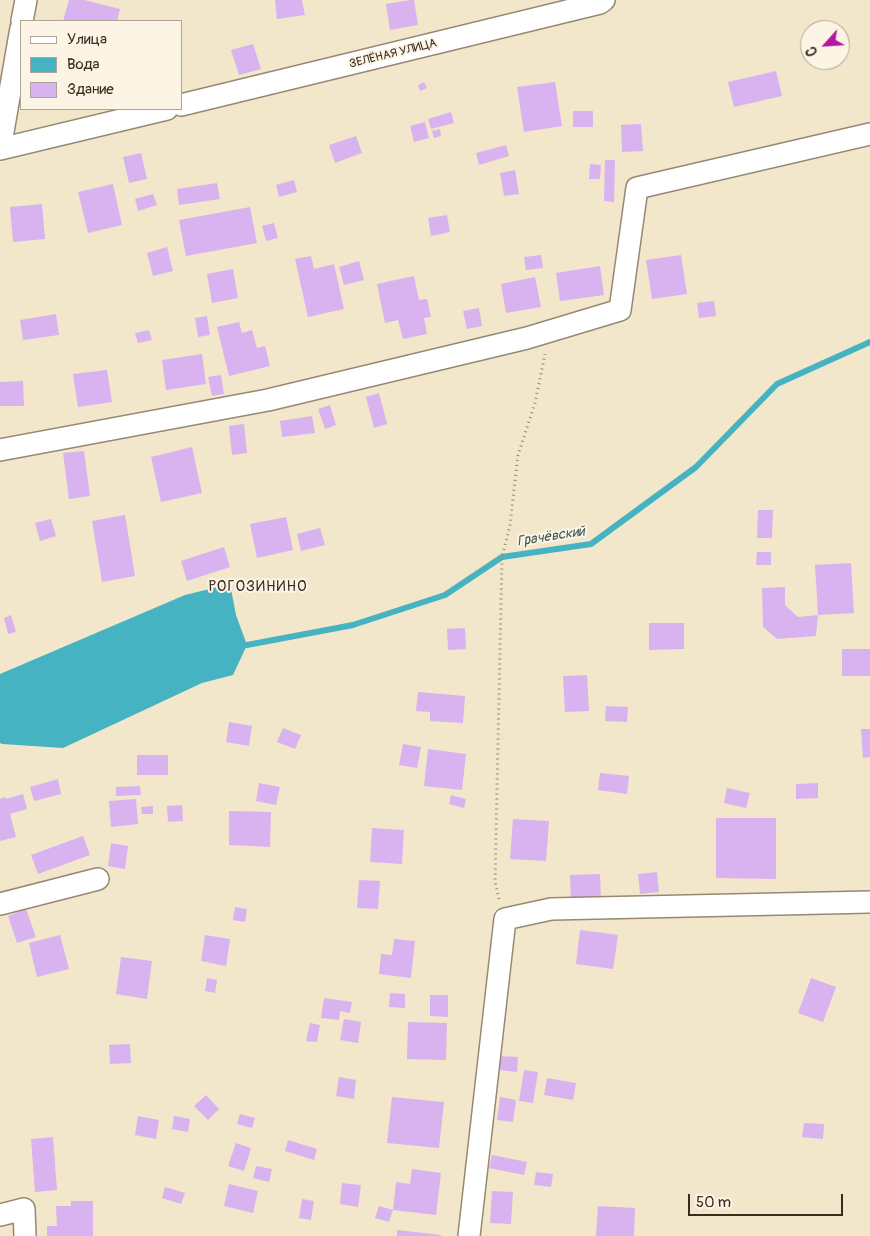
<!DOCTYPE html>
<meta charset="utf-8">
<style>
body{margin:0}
#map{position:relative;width:870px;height:1236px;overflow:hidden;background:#f2e7ca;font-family:Pangolin,sans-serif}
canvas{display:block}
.legend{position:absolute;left:20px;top:20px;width:162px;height:90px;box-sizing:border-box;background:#fcf5e5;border:1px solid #afa495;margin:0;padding:6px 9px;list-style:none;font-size:15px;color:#3b2a1e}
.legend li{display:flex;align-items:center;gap:10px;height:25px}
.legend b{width:25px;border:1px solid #afa495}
.north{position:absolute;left:800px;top:20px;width:50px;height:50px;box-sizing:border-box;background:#fcf5e5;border:1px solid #afa495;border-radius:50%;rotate:244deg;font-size:14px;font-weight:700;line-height:20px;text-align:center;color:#3b2a1e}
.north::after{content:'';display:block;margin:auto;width:18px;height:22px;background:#b5179e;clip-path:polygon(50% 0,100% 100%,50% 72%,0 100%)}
.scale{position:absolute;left:688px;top:1194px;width:155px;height:22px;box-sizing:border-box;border:2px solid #3b2a1e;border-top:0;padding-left:6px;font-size:15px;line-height:18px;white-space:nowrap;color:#3b2a1e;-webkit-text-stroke:4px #fcf5e5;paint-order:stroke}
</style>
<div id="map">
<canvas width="870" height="1236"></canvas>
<ul class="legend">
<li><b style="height:6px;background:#fff"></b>Улица</li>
<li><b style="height:14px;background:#46b3c3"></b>Вода</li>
<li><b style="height:14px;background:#d8b3ef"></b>Здание</li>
</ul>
<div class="north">С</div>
<div class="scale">50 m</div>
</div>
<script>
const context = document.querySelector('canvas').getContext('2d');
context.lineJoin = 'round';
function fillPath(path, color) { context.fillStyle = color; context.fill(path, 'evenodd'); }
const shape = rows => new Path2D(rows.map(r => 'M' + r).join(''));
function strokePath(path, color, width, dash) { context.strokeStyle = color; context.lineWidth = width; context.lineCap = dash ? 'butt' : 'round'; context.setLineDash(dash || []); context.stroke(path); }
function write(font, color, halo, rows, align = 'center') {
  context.font = font + ' Pangolin,sans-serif'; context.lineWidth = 4; context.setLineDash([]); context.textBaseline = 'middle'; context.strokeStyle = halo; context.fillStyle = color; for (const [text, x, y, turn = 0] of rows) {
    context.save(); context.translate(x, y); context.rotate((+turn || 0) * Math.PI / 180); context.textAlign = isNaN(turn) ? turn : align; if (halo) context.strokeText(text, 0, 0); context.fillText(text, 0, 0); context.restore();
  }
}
fillPath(shape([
 [230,584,236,615,247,645,233,675,202,683,63,748,2,744,0,743,0,674,185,595]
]), '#46b3c3');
strokePath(shape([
 [247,645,353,625,445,595,502,557,591,544,696,467,777,384,870,342]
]), '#46b3c3', 6);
fillPath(shape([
 [69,0,84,0,120,9,117,21,63,21],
 [275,0,302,0,305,15,277,19],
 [411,0,414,0,418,25,390,30,386,4],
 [253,44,261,69,239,75,231,50],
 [776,71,782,96,734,107,728,82],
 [424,82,427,88,420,91,418,85],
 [555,82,562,126,524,132,517,87],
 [573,111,593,111,593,127,573,127],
 [451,112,454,123,431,129,428,119],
 [425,122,429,138,414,142,410,126],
 [641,124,643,151,622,152,621,125],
 [440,129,441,136,434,138,432,131],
 [356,136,362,153,335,163,329,145],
 [506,145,509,156,479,165,476,153],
 [141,153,147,179,129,183,123,157],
 [605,160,615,160,614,202,604,201],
 [590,164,601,165,600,179,589,179],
 [515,170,519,194,504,196,500,173],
 [294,180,297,192,279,197,276,185],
 [217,183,220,199,179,205,177,189],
 [113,184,122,225,88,233,78,192],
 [153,194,157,205,138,211,135,199],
 [42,204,45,239,13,242,10,207],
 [250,207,257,243,186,256,179,220],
 [447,215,450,232,431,236,428,218],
 [274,223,278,238,266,241,262,226],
 [167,247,173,271,153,276,147,253],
 [541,255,543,268,526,270,524,257],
 [681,255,687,294,652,299,646,260],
 [311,256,314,269,334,264,344,309,308,317,295,259],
 [359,261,364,280,344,285,339,267],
 [600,266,604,295,560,301,556,273],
 [233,269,238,298,212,303,207,274],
 [414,276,419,300,427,299,431,317,424,318,427,334,403,339,398,320,385,323,377,284],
 [535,277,541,307,506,313,501,284],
 [714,301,716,316,699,318,697,303],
 [479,308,482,326,467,329,463,311],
 [56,314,59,335,23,340,20,320],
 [207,316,210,335,198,337,195,318],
 [239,322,242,333,252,330,257,348,265,346,270,366,229,376,217,327],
 [149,330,152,340,138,343,135,333],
 [202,354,206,384,166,390,162,360],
 [107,370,112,402,78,407,73,374],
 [221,375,224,394,212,396,208,377],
 [23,381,24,406,0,406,0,382],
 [379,393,387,424,374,428,366,397],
 [330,405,336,425,325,429,318,409],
 [312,416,315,433,282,437,280,421],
 [244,424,247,453,232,455,229,426],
 [192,447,202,493,161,502,151,457],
 [84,451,90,496,69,499,63,453],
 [758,510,773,510,772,538,757,538],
 [125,515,135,576,102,582,92,521],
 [286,517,293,550,257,558,250,524],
 [51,519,56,536,40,541,35,523],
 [320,528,325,545,301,551,297,534],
 [224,547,230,567,187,581,181,561],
 [757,552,771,552,771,565,756,565],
 [851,563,854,613,818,615,816,636,777,639,763,627,762,588,785,587,785,605,798,617,818,615,815,565],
 [11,615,16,632,8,634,4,618],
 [649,623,684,623,684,649,649,650],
 [465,628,466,649,448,650,447,629],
 [842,649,870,649,870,676,842,676],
 [587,675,589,711,565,712,563,676],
 [418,692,465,696,463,723,430,721,430,712,416,711],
 [606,706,628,707,627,722,605,721],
 [229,722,252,726,249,746,226,742],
 [283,728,301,735,295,749,277,742],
 [861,729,870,729,870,757,863,758],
 [403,744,421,747,417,768,399,765],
 [428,749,466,754,462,790,424,786],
 [137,755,168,755,168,775,137,775],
 [600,773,629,776,627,794,598,790],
 [58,779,61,794,34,801,30,787],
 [259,783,280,787,276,805,256,801],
 [818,783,818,798,796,799,796,784],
 [140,786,141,795,116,796,116,787],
 [727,788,750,793,746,808,724,803],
 [23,794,27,809,10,814,16,837,0,841,0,799,5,797,6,799],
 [451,795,466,799,464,808,449,804],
 [136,799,138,824,111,827,109,801],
 [182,805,183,821,168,822,167,806],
 [153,806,153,814,142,814,141,807],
 [229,811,271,812,270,847,229,845],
 [716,818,776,818,776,879,716,878],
 [513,819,549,821,546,861,510,859],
 [372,828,404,830,402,864,370,862],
 [83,836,90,855,38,874,31,855],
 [111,843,128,846,125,869,108,866],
 [657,872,659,892,640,894,638,874],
 [600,874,601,903,571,904,570,875],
 [359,880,380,881,378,909,357,908],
 [235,907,247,909,245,922,233,920],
 [26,909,36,937,17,943,8,916],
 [580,930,618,935,613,969,576,964],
 [60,935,69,969,37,977,29,943],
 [205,935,230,939,226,966,201,961],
 [394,939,415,941,411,978,379,974,381,954,392,955],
 [121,957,152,961,147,999,116,994],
 [207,978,217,980,215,993,205,991],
 [811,978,836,987,823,1022,798,1013],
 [390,993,405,994,405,1008,389,1007],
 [430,995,448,995,448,1017,430,1016],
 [324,998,352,1002,350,1013,340,1011,339,1020,321,1018],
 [344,1019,361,1022,358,1043,340,1040],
 [408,1022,447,1023,446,1060,407,1059],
 [310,1023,320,1025,317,1042,306,1041],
 [130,1044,131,1063,110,1064,109,1045],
 [499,1056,518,1057,517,1072,498,1070],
 [524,1070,538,1072,533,1103,519,1101],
 [339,1077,356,1080,354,1099,336,1096],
 [547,1078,576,1083,573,1100,544,1095],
 [206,1095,219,1109,208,1120,194,1106],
 [392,1097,444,1102,439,1148,387,1143],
 [500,1097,516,1100,513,1122,497,1120],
 [240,1114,255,1118,252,1128,237,1124],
 [138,1116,159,1120,156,1139,135,1135],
 [174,1116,190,1119,188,1132,172,1129],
 [804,1123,824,1124,823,1139,802,1137],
 [53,1137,57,1190,35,1192,31,1139],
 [288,1140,317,1149,314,1160,285,1151],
 [236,1143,251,1148,244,1171,228,1166],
 [492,1155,527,1162,524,1175,489,1168],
 [256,1166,272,1169,269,1182,253,1178],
 [412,1169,441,1173,436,1215,393,1210,396,1182,410,1184],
 [536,1172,553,1174,551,1187,534,1185],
 [342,1183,361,1185,358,1207,340,1204],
 [229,1184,258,1191,253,1213,224,1206],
 [165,1187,185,1193,181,1204,162,1198],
 [492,1191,513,1192,511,1224,490,1223],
 [302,1199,314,1201,311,1220,299,1218],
 [71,1201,93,1201,93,1236,47,1236,47,1226,57,1226,56,1206,71,1206],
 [379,1206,393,1210,389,1222,375,1218],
 [598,1206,635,1208,634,1236,596,1236],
 [397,1230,441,1235,441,1236,397,1236]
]), '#d8b3ef');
const minor = shape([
 [22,21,26,0],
 [181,105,600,3,604,0],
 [0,149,167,109],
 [0,149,21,28],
 [0,450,268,400,527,338,620,310,637,188,870,134],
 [0,904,98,879],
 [0,1215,24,1209,25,1236],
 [469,1236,505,919,551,909,870,902]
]);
strokePath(minor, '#968874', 24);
strokePath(shape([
 [499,899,495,882,502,557,510,525,518,455,535,403,545,354]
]), '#968874', 3, [1, 4]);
strokePath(minor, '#fff', 21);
write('12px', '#3b2a1e', '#fcf5e5', [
 ["ЗЕЛЁНАЯ УЛИЦА",393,54,-14]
]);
write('italic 14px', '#3f5a58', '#fcf5e5', [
 ["Грачёвский",551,537,-9]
]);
context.letterSpacing = '1px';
write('15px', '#3b2a1e', '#fcf5e5', [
 ["РОГОЗИНИНО",258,587]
]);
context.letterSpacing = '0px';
</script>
